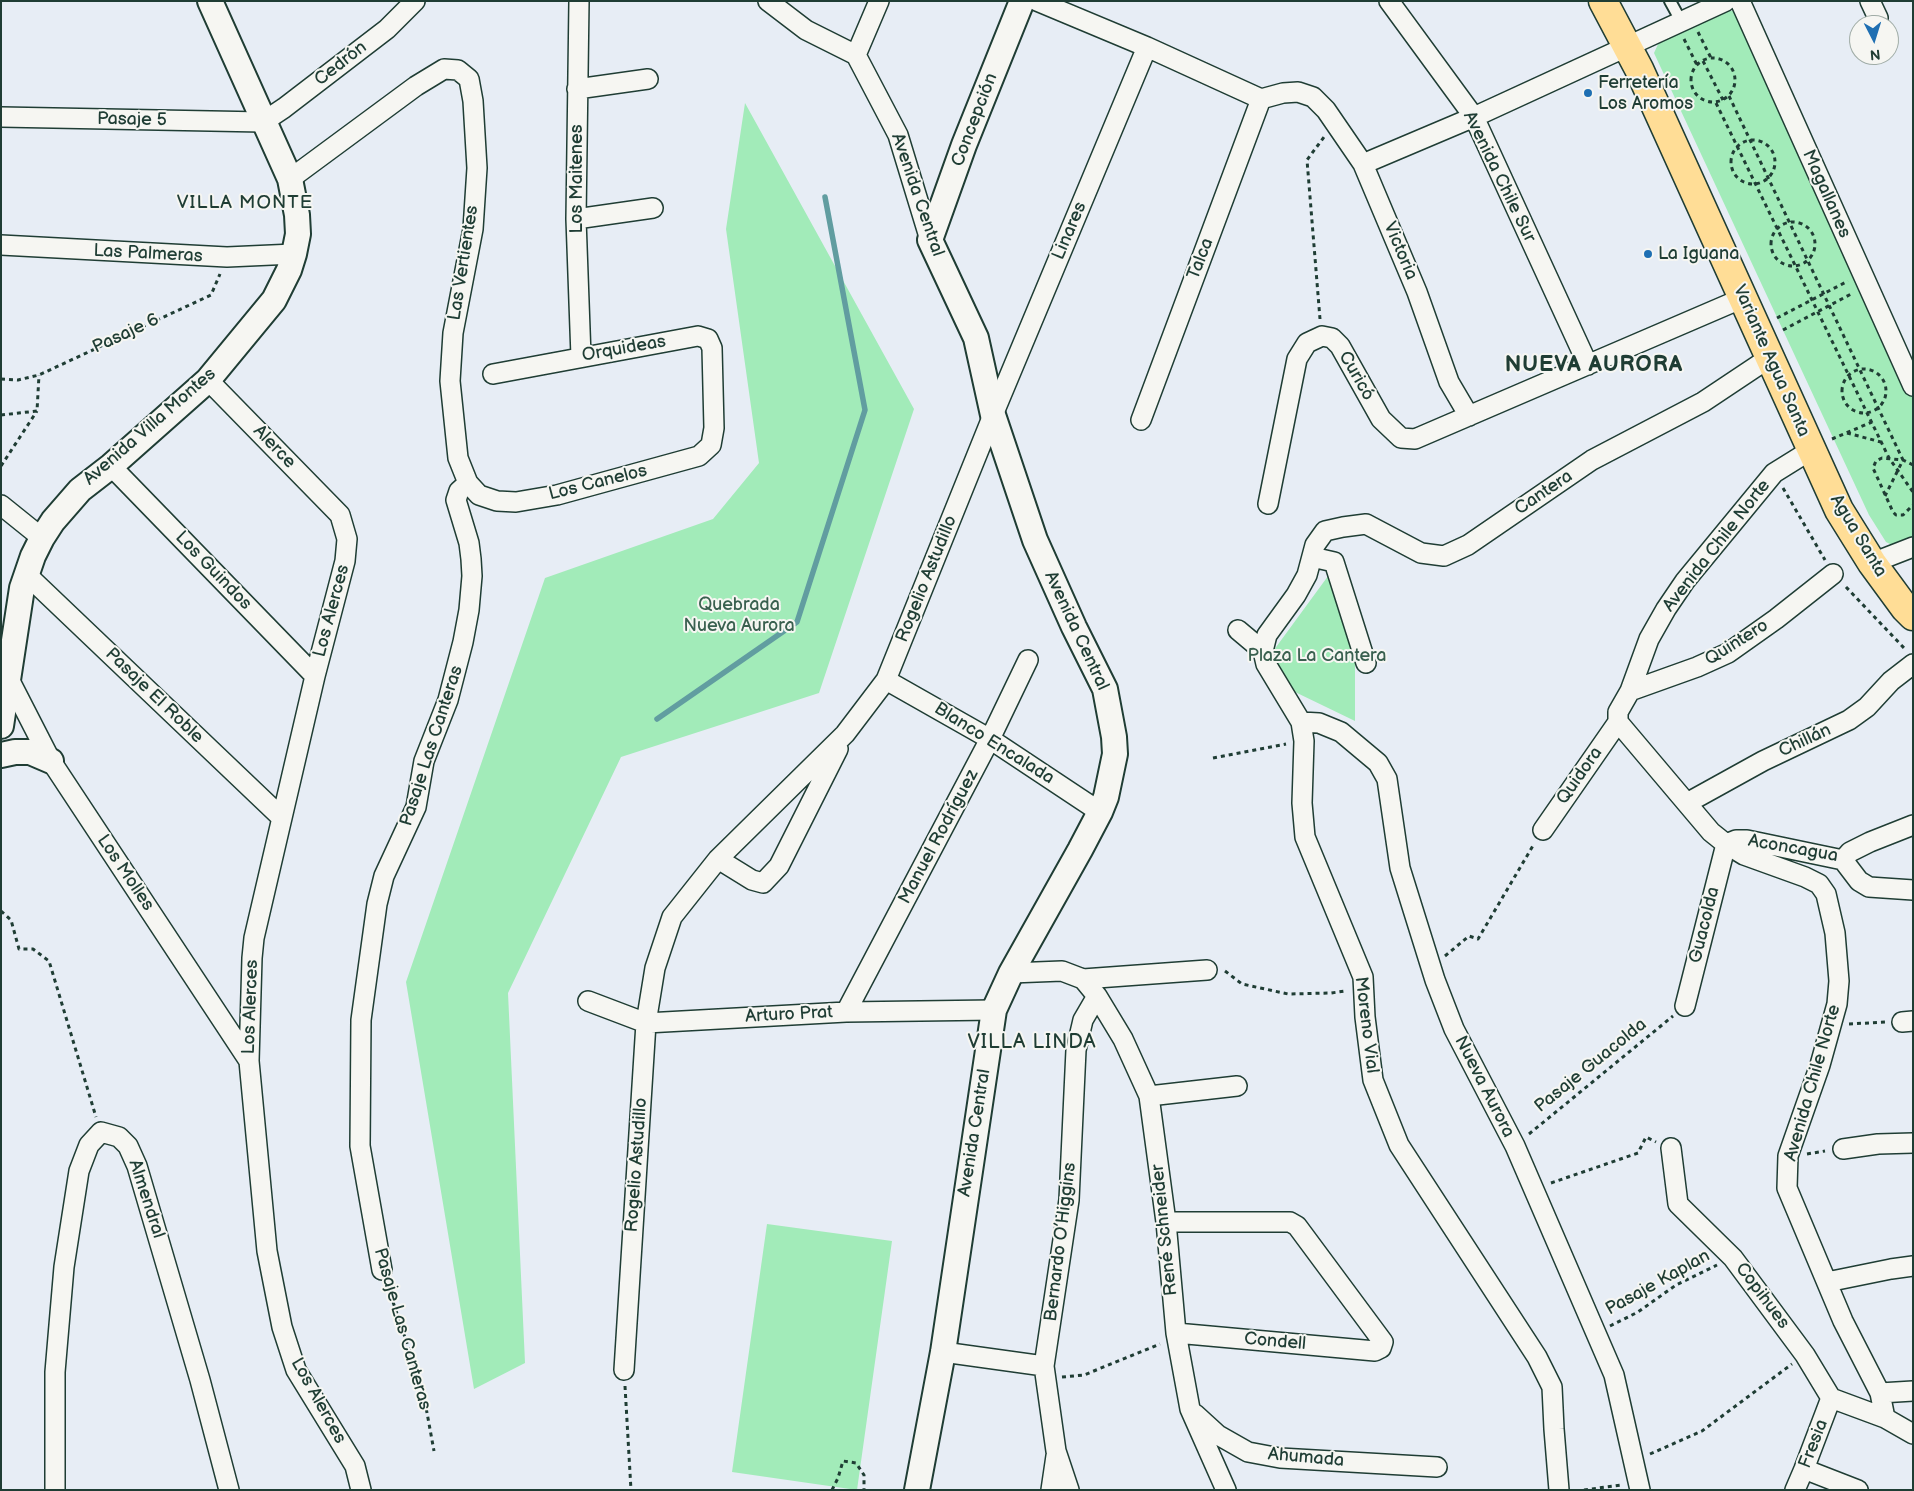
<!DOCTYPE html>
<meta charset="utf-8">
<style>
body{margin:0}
#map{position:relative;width:1914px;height:1491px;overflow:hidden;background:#e7edf5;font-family:"Balsamiq Sans",sans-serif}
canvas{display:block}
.frame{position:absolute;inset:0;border:2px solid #1f3d34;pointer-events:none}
.north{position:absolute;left:1849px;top:15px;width:50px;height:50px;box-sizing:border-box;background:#f6f6f2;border:1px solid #a0aca6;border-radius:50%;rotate:175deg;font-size:14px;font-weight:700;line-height:20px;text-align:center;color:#1f3d34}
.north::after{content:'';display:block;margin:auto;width:18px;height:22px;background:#1f6fb2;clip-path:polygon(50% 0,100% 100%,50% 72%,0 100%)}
</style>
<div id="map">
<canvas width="1914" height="1491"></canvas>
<div class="frame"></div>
<div class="north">N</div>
</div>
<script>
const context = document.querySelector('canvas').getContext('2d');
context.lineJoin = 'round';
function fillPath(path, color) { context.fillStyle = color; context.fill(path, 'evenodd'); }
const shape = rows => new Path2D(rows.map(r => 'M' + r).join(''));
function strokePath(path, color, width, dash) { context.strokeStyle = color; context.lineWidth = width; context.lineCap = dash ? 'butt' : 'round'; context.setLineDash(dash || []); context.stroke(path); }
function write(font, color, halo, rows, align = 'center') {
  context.font = font + ' "Balsamiq Sans",sans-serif'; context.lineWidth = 4; context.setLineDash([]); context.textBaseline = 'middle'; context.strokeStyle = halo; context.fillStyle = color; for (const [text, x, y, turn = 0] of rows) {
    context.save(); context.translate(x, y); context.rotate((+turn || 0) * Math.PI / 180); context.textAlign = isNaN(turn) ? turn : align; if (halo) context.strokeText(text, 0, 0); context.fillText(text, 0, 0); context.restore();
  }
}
fillPath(shape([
 [1725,9,1739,13,1913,399,1913,539,1894,546,1886,542,1869,515,1654,53,1660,40],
 [745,103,914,409,819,693,621,757,508,993,525,1363,474,1389,406,982,545,578,713,519,759,463,726,229],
 [1331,572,1355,653,1355,721,1295,692,1271,654],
 [767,1224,892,1241,857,1490,732,1472]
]), '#a2ebb9');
strokePath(shape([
 [657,719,797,622,865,410,825,197]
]), '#619da0', 5.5);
const service = shape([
 [1670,1,1681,21]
]);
const minor = shape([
 [579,1,576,219,581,357],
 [768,1,806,30,856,55,898,135,930,240],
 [1037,1,1147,47,1261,99,1283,93,1298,92,1313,97,1326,110,1363,164,1417,292,1449,382,1469,416],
 [1389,1,1474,117,1588,365],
 [1740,1,1913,386],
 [1870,1,1878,18],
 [856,55,879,1],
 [577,89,648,79],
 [1,117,263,122,284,108,387,29,415,1],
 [1363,164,1474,117,1726,1],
 [290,179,416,86,444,69,458,70,469,79,473,101,477,168,473,229,453,333,450,381,458,458,468,483,479,495,497,501,516,502,557,495,699,456,711,445,714,428,712,348,708,339,698,336,493,374],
 [576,219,653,208],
 [1,245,227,257,294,254],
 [208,380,340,515,347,539,345,561,315,676,254,938,252,958,249,1061,267,1251,282,1327,296,1370,355,1466,361,1490],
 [1141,420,1261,99],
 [1811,450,1774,473,1685,581,1666,609,1649,639,1630,691,1618,712,1618,722,1711,832,1726,844,1744,855,1805,877,1819,884,1826,894,1835,933,1839,981,1837,1004,1820,1065,1788,1156,1787,1188,1843,1321,1880,1393,1885,1418,1913,1434],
 [111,466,315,676],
 [1268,504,1297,359,1307,343,1322,336,1332,338,1340,346,1381,419,1401,438,1415,439,1743,298],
 [1,505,42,538],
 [1312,557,1334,562,1366,663],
 [1872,563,1913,547],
 [26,574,282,818],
 [1238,630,1263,651],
 [5,676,9,679,51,761,249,1061],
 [886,680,990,739,1100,812],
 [1630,691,1697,667,1728,653,1776,619,1833,574],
 [1301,722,1319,723,1341,732,1378,763,1387,779,1400,868,1435,980,1454,1029,1515,1146,1614,1375,1640,1490],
 [1687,803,1763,761,1849,720,1867,707,1891,681,1913,664],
 [1543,830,1618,722],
 [718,859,752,880,763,883,779,866,838,749],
 [1843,860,1859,881,1869,887,1913,890],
 [1011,973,1062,971,1083,979,1207,970],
 [1083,979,1097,996,1123,1039,1149,1096,1166,1222,1176,1333,1190,1409,1226,1490],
 [588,1001,646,1023,846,1012,994,1010],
 [1685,1006,1726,844,1736,840,1747,840,1843,860,1850,852,1870,842,1913,825],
 [846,1012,990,739,1028,660],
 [1902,1022,1913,1021],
 [1149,1096,1237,1086],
 [1671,1148,1678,1204,1733,1258,1805,1355,1831,1398,1885,1418],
 [1843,1149,1878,1144,1913,1143],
 [1166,1222,1290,1222,1297,1226,1383,1342,1381,1348,1375,1351,1176,1333],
 [382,1270,360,1146,361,1020,377,904,384,876,416,807,424,761,448,700,463,642,469,610,472,576,471,559,469,543,456,500,459,491,468,483],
 [1827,1282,1891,1269,1913,1266],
 [943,1352,1044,1366],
 [624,1370,646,1023,655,968,672,917,718,859,845,734,886,680,993,415,1147,47],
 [1880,1393,1913,1391],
 [1195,1414,1218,1435,1248,1452,1280,1458,1437,1467],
 [1804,1469,1858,1490],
 [55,1490,55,1372,64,1267,79,1171,89,1145,101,1132,119,1137,128,1146,137,1166,200,1380,229,1490],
 [1051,1490,1056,1456],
 [1069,1490,1056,1451,1044,1366,1069,1200,1076,1050,1083,1020,1097,996],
 [1559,1490,1554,1429,1552,1387,1537,1357,1399,1145,1373,1080,1365,1017,1363,977,1305,837,1302,803,1304,741,1301,722,1266,664,1263,651,1267,635,1296,595,1307,575,1315,545,1325,531,1343,527,1366,524,1421,553,1444,556,1468,545,1592,460,1703,402,1769,358],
 [1795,1490,1804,1469,1831,1398]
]);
const tertiary = shape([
 [1,726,22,588,33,556,42,538,53,521,80,490,111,466,208,380,274,300,289,270,294,254,298,234,297,215,290,179,210,1],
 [1,755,15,752,30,752,51,761],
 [917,1490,943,1352,994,1010,1011,973,1080,850,1100,812,1106,797,1115,754,1114,737,1105,689,1074,627,1035,540,993,415,976,338,930,240,964,145,1022,1]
]);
const primary = shape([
 [1603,1,1639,69,1839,510,1872,563,1905,608,1913,616]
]);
strokePath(service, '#1f3d34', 14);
strokePath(minor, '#1f3d34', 22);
strokePath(tertiary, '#1f3d34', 28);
strokePath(primary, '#1f3d34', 31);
strokePath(shape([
 [1698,32,1711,58],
 [1684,39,1697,65],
 '1691 80a22 22 0 1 1 44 0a22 22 0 1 1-44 0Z',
 [1703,61,1723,100],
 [1729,96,1903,460,1885,496],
 [1716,103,1889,458,1913,492],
 '1731 162a22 22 0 1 1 44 0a22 22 0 1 1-44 0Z',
 '1771 244a22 22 0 1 1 44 0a22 22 0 1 1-44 0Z',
 [1777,318,1848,281],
 [1320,319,1307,160,1324,137],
 [1783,330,1853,293],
 '1842 391a22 22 0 1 1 44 0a22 22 0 1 1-44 0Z',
 [1,379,18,380,39,375,211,295,220,274],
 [1,415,37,411,39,375],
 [1847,433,1881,442],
 [1832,439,1872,422],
 [1913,465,1903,460,1882,458,1876,461,1873,468,1893,512,1896,515,1903,515,1913,505],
 [1,466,37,411],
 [1783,488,1825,560],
 [1846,587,1905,649],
 [1213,758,1286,744],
 [1,911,11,920,19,949,33,949,49,961,96,1117],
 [1445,956,1469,936,1478,939,1534,844],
 [1225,971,1242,984,1288,994,1331,993,1345,991],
 [1849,1024,1886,1022],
 [1529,1134,1673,1016],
 [1807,1154,1825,1151],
 [1551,1183,1638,1153,1646,1137,1656,1142],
 [388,1287,423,1391,434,1451],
 [1610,1326,1638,1312,1676,1285,1717,1265],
 [1062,1377,1084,1375,1160,1344],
 [625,1386,631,1490],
 [1650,1454,1702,1431,1792,1364],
 [832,1490,838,1478,843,1461,856,1463,864,1475,864,1490],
 [1584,1490,1621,1485]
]), '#1f3d34', 3, [4, 4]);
strokePath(service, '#f6f6f2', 10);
strokePath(minor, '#f6f6f2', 19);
strokePath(tertiary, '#f6f6f2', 24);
strokePath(primary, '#ffdd96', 28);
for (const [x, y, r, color] of [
 [1588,93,5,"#1f6fb2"],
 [1648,254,5,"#1f6fb2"]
]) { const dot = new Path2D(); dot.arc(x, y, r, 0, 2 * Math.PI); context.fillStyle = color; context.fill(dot); strokePath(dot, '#f6f6f2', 2); }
write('18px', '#1f3d34', '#f6f6f2', [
 ["Cedrón",341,64,-38],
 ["Pasaje 5",132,120,1],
 ["Concepción",975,120,-69],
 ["Avenida Chile Sur",1499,177,64],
 ["Los Maitenes",577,179,-90],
 ["Magallanes",1826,194,66],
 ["Avenida Central",917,195,71],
 ["Linares",1070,231,-67],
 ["Victoria",1400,251,67],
 ["Las Palmeras",148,254,3],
 ["Talca",1201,259,-69],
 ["Las Vertientes",464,263,-81],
 ["Pasaje 6",126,334,-25],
 ["Orquideas",624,349,-10],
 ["Variante Agua Santa",1771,361,66],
 ["Curicó",1356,376,60],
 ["Avenida Villa Montes",150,427,-41],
 ["Alerce",274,447,46],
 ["Los Canelos",598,483,-14],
 ["Cantera",1544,493,-34],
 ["Agua Santa",1858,536,59],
 ["Avenida Chile Norte",1717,546,-52],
 ["Los Guindos",213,571,46],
 ["Rogelio Astudillo",927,579,-68],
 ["Los Alerces",332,611,-75],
 ["Avenida Central",1076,631,65],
 ["Quintero",1737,643,-32],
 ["Pasaje El Roble",154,696,44],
 ["Chillán",1805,741,-25],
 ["Blanco Encalada",994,744,32],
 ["Pasaje Las Canteras",432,746,-72],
 ["Quidora",1580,776,-55],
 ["Manuel Rodríguez",939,837,-62],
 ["Aconcagua",1793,849,10],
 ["Los Molles",125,873,56],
 ["Guacolda",1705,925,-76],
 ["Los Alerces",251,1007,-88],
 ["Arturo Prat",789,1015,-3],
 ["Moreno Vial",1366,1025,83],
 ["Pasaje Guacolda",1591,1066,-39],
 ["Avenida Chile Norte",1813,1083,-74],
 ["Nueva Aurora",1484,1087,63],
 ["Avenida Central",975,1133,-81],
 ["Rogelio Astudillo",637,1165,-86],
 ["Almendral",146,1199,72],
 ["René Schneider",1165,1230,-96],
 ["Bernardo O’Higgins",1061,1242,-83],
 ["Pasaje Kaplan",1658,1283,-29],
 ["Copihues",1762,1296,53],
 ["Pasaje Las Canteras",402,1329,74],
 ["Condell",1275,1342,5],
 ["Los Alerces",318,1401,61],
 ["Fresia",1814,1444,-69],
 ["Ahumada",1306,1458,5]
]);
write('18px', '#1f3d34', '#f6f6f2', [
 ["Ferretería",1598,83],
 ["Los Aromos",1598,104],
 ["La Iguana",1658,254]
], 'left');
write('18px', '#39604f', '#f6f6f2', [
 ["Quebrada",739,605],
 ["Nueva Aurora",739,626],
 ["Plaza La Cantera",1317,656]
]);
context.letterSpacing = '1px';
write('19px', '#1f3d34', '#f6f6f2', [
 ["VILLA MONTE",245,203]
]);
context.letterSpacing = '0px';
context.letterSpacing = '1px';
write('20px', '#1f3d34', '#f6f6f2', [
 ["VILLA LINDA",1032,1043]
]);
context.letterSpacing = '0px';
context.letterSpacing = '1px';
write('bold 22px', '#1f3d34', '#f6f6f2', [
 ["NUEVA AURORA",1594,365]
]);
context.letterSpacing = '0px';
</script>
